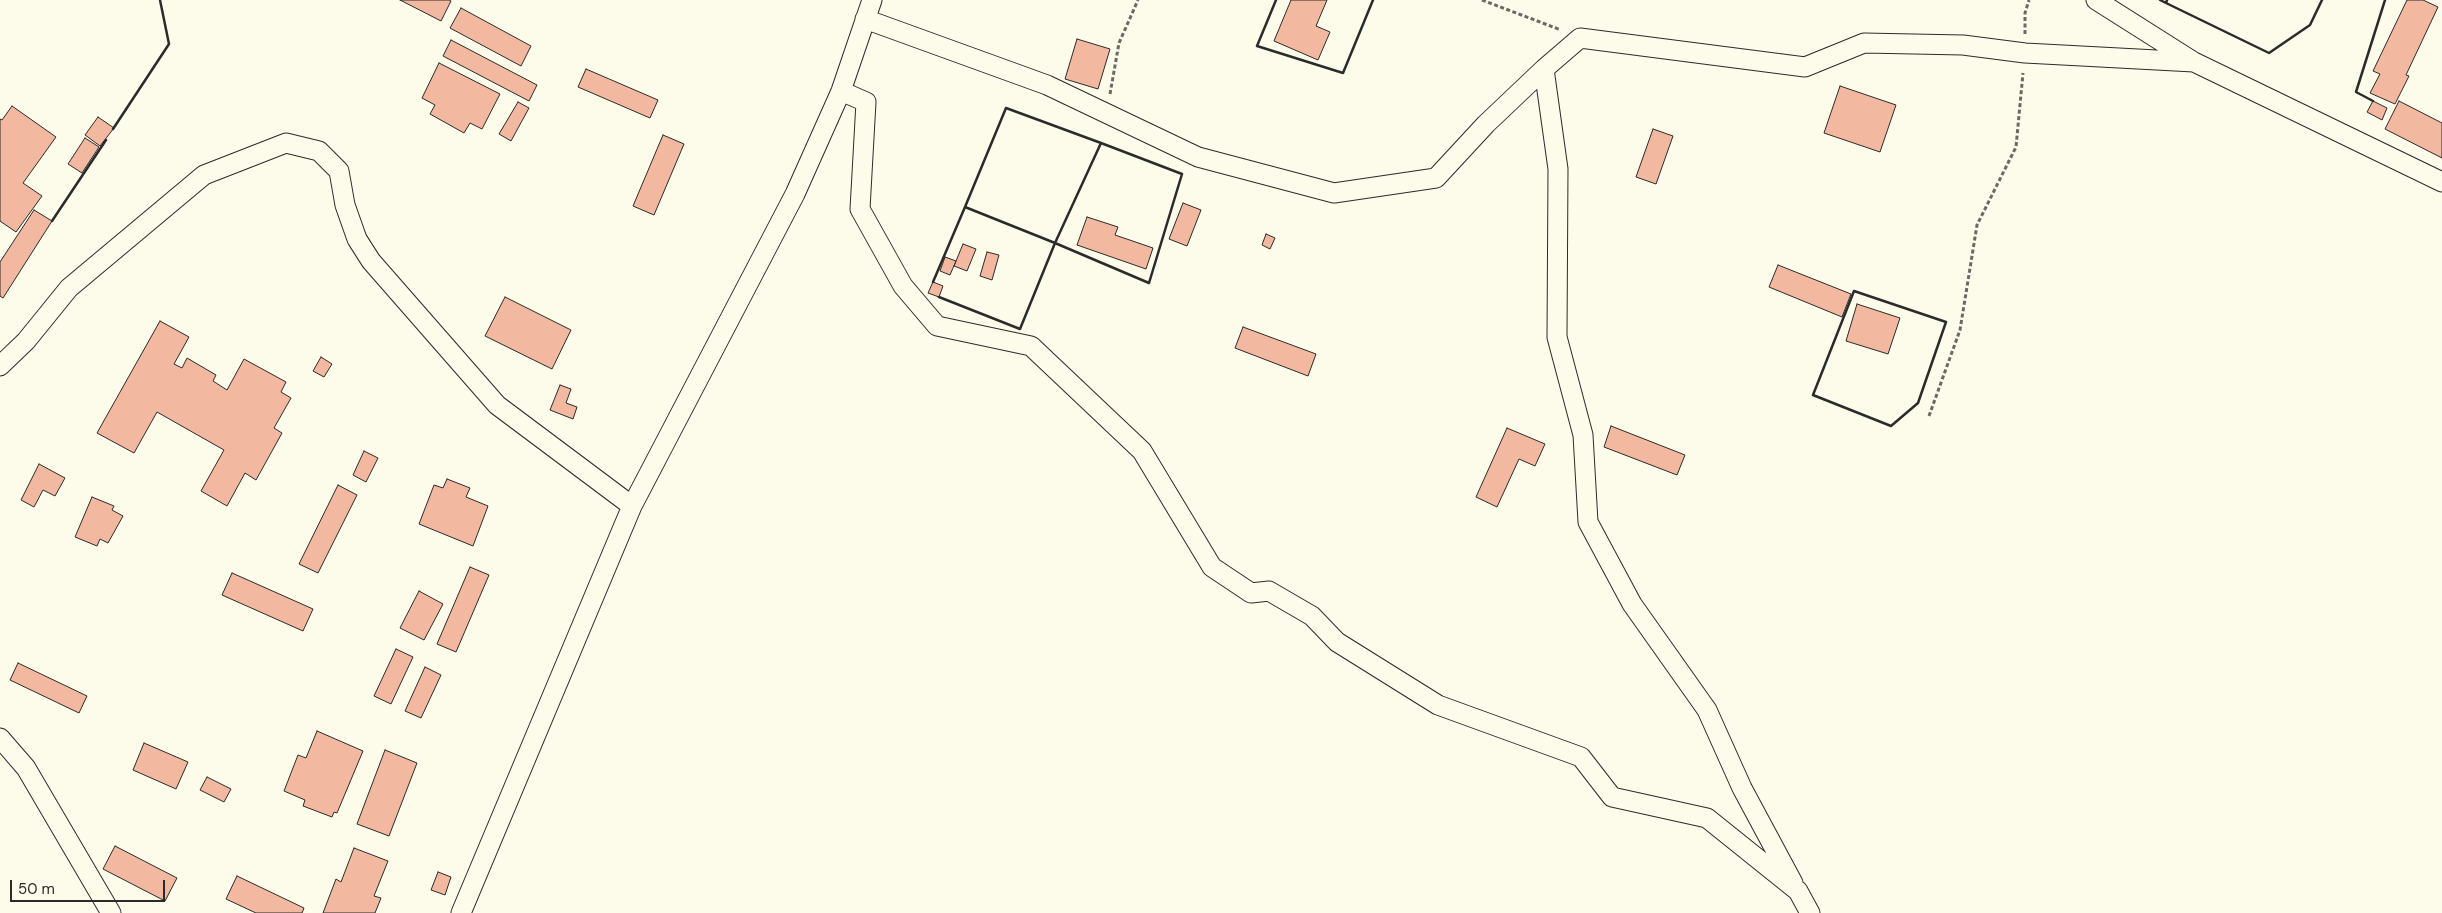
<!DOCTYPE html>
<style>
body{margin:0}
#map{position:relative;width:2442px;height:913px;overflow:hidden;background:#fdfbea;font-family:"DM Sans",sans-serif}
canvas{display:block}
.scale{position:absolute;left:10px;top:880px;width:155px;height:22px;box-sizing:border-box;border:2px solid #2b2b2b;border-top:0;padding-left:6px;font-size:15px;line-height:18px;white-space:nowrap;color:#2b2b2b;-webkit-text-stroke:4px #fdfbea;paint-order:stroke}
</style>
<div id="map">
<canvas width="2442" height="913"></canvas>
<div class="scale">50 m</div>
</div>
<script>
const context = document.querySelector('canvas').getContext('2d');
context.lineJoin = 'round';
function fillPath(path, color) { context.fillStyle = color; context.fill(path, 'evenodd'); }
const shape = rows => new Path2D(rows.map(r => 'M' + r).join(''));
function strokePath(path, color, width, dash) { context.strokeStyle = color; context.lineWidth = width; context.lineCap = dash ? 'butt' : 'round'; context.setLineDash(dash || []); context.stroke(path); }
const building = shape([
 [400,0,449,0,451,1,441,21,400,0],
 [1291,0,1327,0,1316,26,1330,32,1318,60,1274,41,1291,0],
 [2407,0,2423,0,2438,7,2406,75,2409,76,2395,104,2370,93,2380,74,2373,71,2407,0],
 [461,8,531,46,521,66,450,28,461,8],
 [1077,39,1110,49,1098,89,1065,79,1077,39],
 [451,40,537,85,529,101,443,56,451,40],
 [439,63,500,94,482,129,470,123,464,133,430,114,435,105,422,98,439,63],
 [586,69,658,100,650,118,578,87,586,69],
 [1840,86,1896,105,1880,152,1824,133,1840,86],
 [2373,101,2387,108,2382,120,2367,112,2373,101],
 [2399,101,2442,123,2442,158,2385,129,2399,101],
 [518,102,529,108,511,141,499,134,518,102],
 [12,106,56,137,23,183,42,196,16,232,0,221,0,119,2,120,12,106],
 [98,117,114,128,100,146,85,135,98,117],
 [1653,129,1673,136,1656,184,1636,177,1653,129],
 [663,135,684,144,654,215,633,206,663,135],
 [85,138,99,147,82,173,68,164,85,138],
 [1183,203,1201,210,1187,246,1169,239,1183,203],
 [34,210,52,221,3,298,0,296,0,262,34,210],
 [1087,217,1118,227,1115,235,1153,248,1146,269,1077,245,1087,217],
 [1266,234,1275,238,1270,249,1262,245,1266,234],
 [963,244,976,249,967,271,954,266,963,244],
 [987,252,999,255,992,280,980,276,987,252],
 [945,257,956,261,950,275,940,271,945,257],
 [1778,265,1851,294,1842,317,1769,287,1778,265],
 [933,282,943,286,939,297,928,293,933,282],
 [505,297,571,330,552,369,485,336,505,297],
 [1857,304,1900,318,1888,354,1846,341,1857,304],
 [160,321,189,337,174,364,182,368,187,358,216,375,213,381,227,390,244,359,286,382,281,392,291,398,274,428,282,433,256,480,245,473,227,506,201,491,224,450,157,412,134,453,97,433,160,321],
 [1243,327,1316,354,1308,376,1235,348,1243,327],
 [321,357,332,364,324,377,313,371,321,357],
 [560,385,571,389,566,403,577,407,573,419,550,410,560,385],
 [1611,426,1685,455,1677,475,1604,447,1611,426],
 [1507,428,1545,444,1535,466,1519,459,1497,507,1476,497,1507,428],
 [364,451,378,458,366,482,353,475,364,451],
 [39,464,65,478,55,496,43,490,34,507,21,500,39,464],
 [447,479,470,488,466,497,488,506,473,546,419,524,434,485,443,488,447,479],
 [338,485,357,495,318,573,299,564,338,485],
 [92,497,114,506,112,510,123,516,108,543,100,539,97,546,75,537,92,497],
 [470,567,489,575,456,652,437,644,470,567],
 [232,573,313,609,303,631,222,595,232,573],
 [419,591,443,604,424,640,400,628,419,591],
 [396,649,413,657,391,704,374,696,396,649],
 [18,663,87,696,79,713,10,680,18,663],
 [425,667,441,675,421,718,405,711,425,667],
 [317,731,363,751,337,813,334,812,332,817,303,806,305,800,284,791,298,755,306,758,317,731],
 [144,743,188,762,176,789,133,770,144,743],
 [385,750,417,763,389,836,357,824,385,750],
 [207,777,231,789,224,802,200,790,207,777],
 [115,846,177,878,165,901,103,869,115,846],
 [354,848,388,861,374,896,381,898,375,913,323,913,336,879,341,882,354,848],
 [438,872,451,877,445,895,431,890,438,872],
 [237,876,304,908,302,913,256,913,226,899,237,876]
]);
fillPath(building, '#f2b8a0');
strokePath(building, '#2b2b2b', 1);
const street = shape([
 [2096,0,2194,62,2442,182],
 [865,19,1047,85,1198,157,1334,193,1436,178,1486,124,1544,69,1580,38,1805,67,1864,43,1963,45,2025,53,2194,62],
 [1544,69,1558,169,1557,337,1583,435,1588,522,1632,604,1707,710,1742,788,1793,883],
 [841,91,866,102,860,209,903,286,937,326,1031,346,1142,451,1212,567,1251,593,1269,591,1312,616,1337,642,1438,705,1581,757,1612,797,1707,818,1798,891,1810,913],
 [0,366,26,341,69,288,204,175,286,143,319,151,339,171,345,205,357,239,371,261,497,405,632,506],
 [0,738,26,768,111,913],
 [461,913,632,506,795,194,841,91,872,0]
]);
strokePath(street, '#2b2b2b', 21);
strokePath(shape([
 [1482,0,1561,30],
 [2025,34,2025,13,2029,0],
 [1110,94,1119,43,1138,0],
 [1929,416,1960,330,1977,225,2016,147,2023,73]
]), '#6a6964', 3, [4, 2.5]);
strokePath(street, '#fdfbea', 19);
strokePath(shape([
 [1276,0,1257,46,1343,73,1373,0],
 [2160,0,2166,3,2167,0],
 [2166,3,2269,53,2310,25,2322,0],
 [2373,101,2356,92,2385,0],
 [113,129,169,44,160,0],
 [1101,143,1182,174,1149,283,1055,243,1101,143],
 [965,207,1006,108,1101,143],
 [52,221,106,140],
 [933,282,965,207,1055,243,1020,329,939,297],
 [1854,291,1946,322,1918,403,1891,426,1813,395,1854,291]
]), '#2b2b2b', 2.5);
</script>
